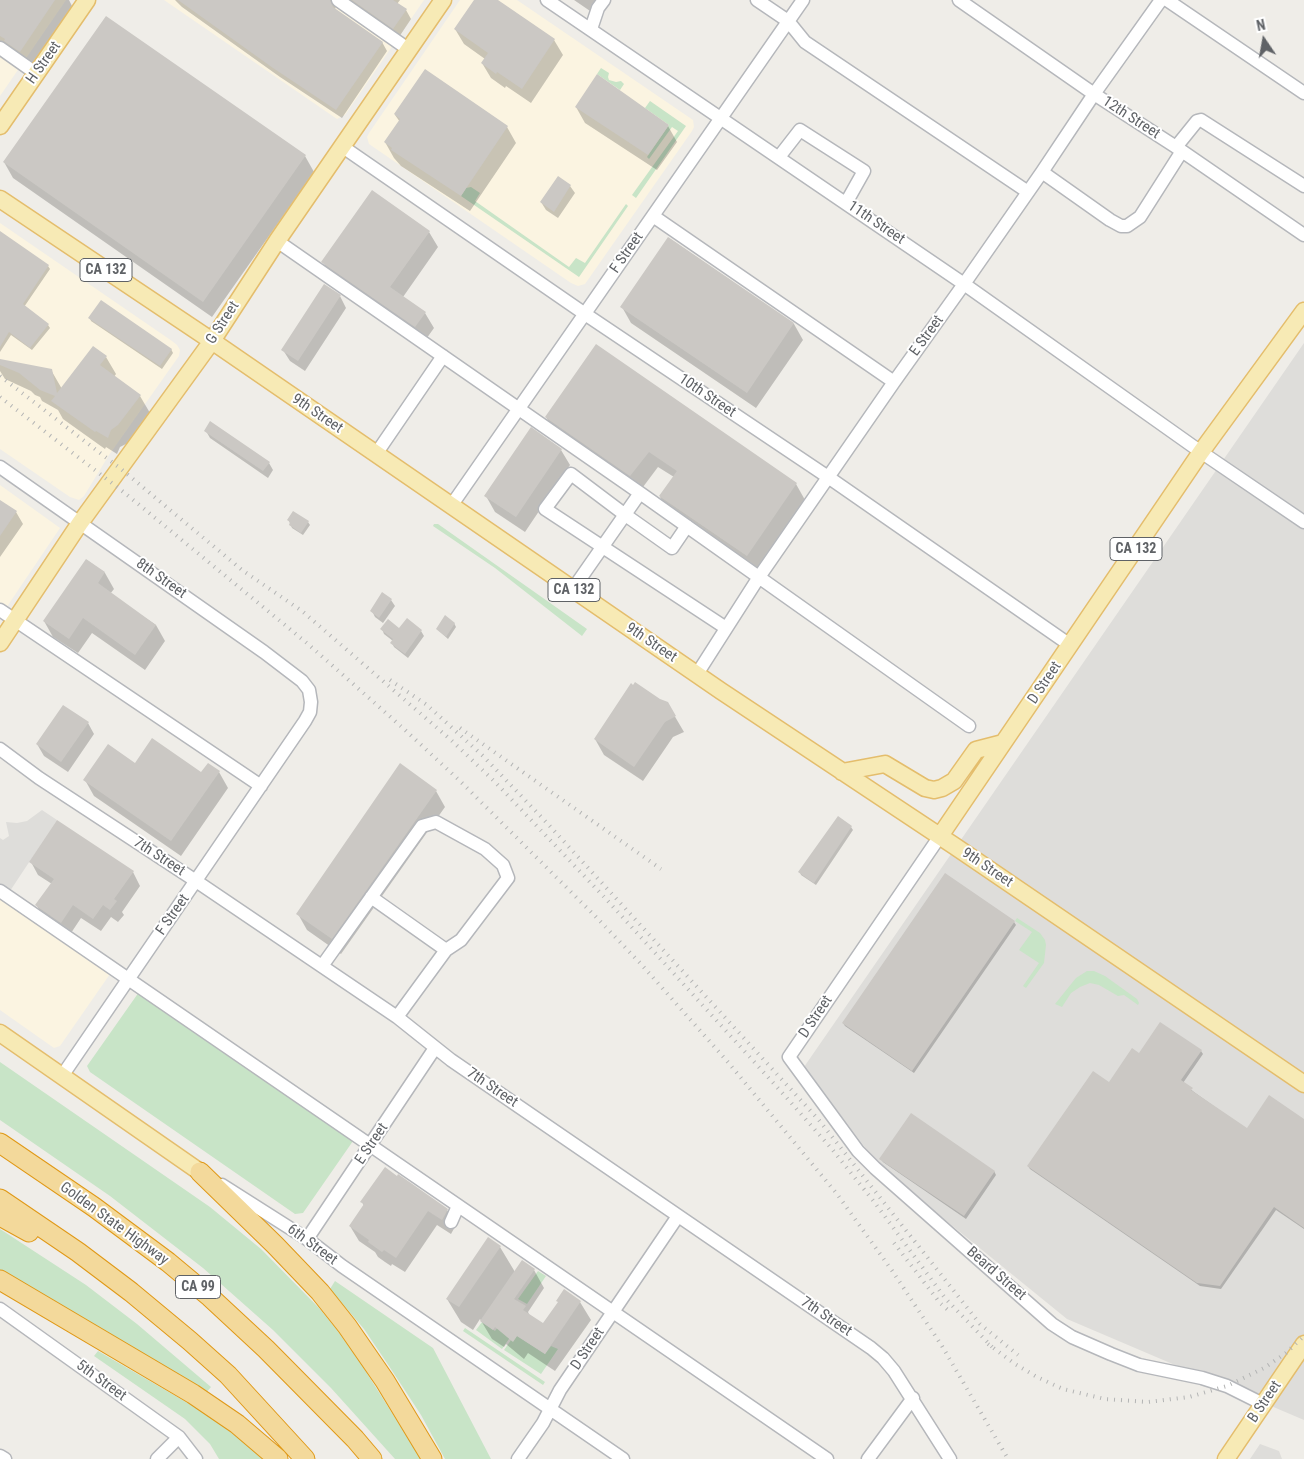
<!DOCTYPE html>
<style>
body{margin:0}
#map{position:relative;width:1304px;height:1459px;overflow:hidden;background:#efede8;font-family:"Roboto Condensed",sans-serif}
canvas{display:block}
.north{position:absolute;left:1239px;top:15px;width:50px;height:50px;-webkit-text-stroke:4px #fff;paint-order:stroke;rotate:348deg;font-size:14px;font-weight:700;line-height:20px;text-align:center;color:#5f6266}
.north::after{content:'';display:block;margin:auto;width:18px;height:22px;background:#5f6266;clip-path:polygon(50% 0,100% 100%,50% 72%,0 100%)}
</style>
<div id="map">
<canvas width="1304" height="1459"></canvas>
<div class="north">N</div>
</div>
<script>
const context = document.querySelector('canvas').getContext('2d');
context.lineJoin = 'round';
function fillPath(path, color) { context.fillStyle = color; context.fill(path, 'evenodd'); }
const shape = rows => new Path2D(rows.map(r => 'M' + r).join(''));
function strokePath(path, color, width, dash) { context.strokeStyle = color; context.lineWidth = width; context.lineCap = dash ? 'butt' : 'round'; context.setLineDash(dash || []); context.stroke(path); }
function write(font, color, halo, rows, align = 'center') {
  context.font = font + ' "Roboto Condensed",sans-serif'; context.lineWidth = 4; context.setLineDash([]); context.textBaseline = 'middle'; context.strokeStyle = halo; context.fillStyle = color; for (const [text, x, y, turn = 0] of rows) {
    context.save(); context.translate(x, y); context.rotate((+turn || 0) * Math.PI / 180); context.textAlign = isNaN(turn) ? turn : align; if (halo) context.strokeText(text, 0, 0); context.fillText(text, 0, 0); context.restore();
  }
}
fillPath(shape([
 [0,0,66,0,0,96],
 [164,0,424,0,345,115,337,119],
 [460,0,517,0,693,120,694,127,692,131,585,284,578,286,571,283,369,144,367,137,369,133],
 [0,223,172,341,177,345,180,350,179,356,109,455,84,496,79,500,70,497,0,449],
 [0,485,60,528,0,617],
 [0,899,110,974,60,1046,54,1048,0,1010]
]), '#fbf4e1');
fillPath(shape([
 [1304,343,1304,1420,1067,1319,880,1167,804,1067],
 [42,810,57,820,10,891,0,884,0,838,3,840,9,836,6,822,17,823,27,821],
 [1260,1444,1279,1451,1282,1459,1250,1459]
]), '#deddda');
fillPath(shape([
 [601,68,609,73,608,77,609,80,616,82,621,81,624,84,620,90,597,74],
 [650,101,686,126,636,198,632,195,678,131,672,127,649,159,647,157,669,125,645,108],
 [471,187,480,193,475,201,569,267,576,258,585,263,626,204,628,206,579,277,461,196,466,188],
 [434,524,438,524,587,629,582,636,495,568,433,526],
 [1017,918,1040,933,1045,940,1046,945,1044,963,1026,988,1023,986,1039,963,1019,950,1032,932,1015,921],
 [1087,971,1094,971,1105,976,1137,999,1139,1003,1138,1005,1124,995,1118,996,1099,985,1090,983,1080,987,1071,993,1062,1007,1055,1004,1076,978],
 [139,992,353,1141,303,1213,295,1214,90,1072,87,1066],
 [0,1062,210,1207,261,1249,320,1309,337,1330,363,1367,421,1459,395,1459,331,1388,273,1330,203,1268,110,1196,0,1120],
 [0,1229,86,1285,137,1324,211,1387,205,1394,0,1272],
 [538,1271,546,1276,527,1304,518,1299],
 [335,1281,433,1348,491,1459,445,1459,421,1415,389,1366,364,1329,330,1289],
 [482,1322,495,1331,498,1327,511,1336,502,1349,476,1330],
 [465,1328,545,1382,543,1385,463,1331],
 [517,1336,545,1354,551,1346,558,1349,541,1374,504,1350,511,1340,513,1341],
 [98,1351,205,1413,257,1452,264,1459,219,1459,210,1444,185,1419,94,1356]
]), '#c8e4c7');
fillPath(shape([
 [0,0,69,0,75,12,34,75,0,50],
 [175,0,400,0,397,4,406,10,411,19,399,37,336,5,335,10,382,42,387,51,342,118,280,77,182,7],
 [476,0,496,0,554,40,563,55,531,103,506,86,505,88,491,78,482,63,485,59,464,44,455,29],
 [574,0,602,0,593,13],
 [597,76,668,126,677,142,657,170,585,123,576,107],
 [395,115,507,127,516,143,470,211,401,166,394,158,385,142,400,122],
 [305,156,314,172,212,317,13,178,4,162],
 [570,186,575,193,558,218,546,210,541,202],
 [429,232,438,247,403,297,425,313,434,328,424,342,332,278,323,262],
 [0,233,48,266,50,269,24,307,48,325,50,328,32,350,11,335,0,352],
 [669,238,794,324,803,340,756,408,631,323,622,307],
 [340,296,346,308,305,371,290,361,283,350],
 [90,318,171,349,173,353,162,369,91,321],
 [106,357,116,374,114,377,140,396,150,413,128,443,120,447,117,454,106,447,105,449,63,419,58,410,42,401,40,397,35,395,31,391,5,379,0,371,0,360,51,370,62,389],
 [546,417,796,484,805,500,756,571,669,512,660,497,674,477,658,467,640,491,555,433],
 [206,431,269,463,273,470,268,478,210,438],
 [561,450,570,465,525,532,495,512,486,496],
 [0,501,16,512,23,524,0,557],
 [289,521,308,522,310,525,303,535,292,528],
 [87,560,105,573,114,589,110,594,156,625,165,641,145,670,92,633,78,653,53,637,44,621],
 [391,600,395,606,383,623,375,617,372,611],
 [407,620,421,631,424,636,408,658,394,647,392,643,393,641,384,634,382,629,400,629],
 [454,623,456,627,448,639,437,629],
 [667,703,684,732,673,737,643,781,604,755,595,739],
 [88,723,94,734,68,772,44,756,37,744],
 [135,765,202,774,219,772,228,788,181,856,94,796,85,780],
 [436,791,445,807,341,954,307,930,298,914],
 [838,818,851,827,853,830,816,885,801,875,800,872],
 [31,862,133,872,140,886,122,912,124,915,118,922,111,917,101,931,81,918,69,936,45,919,37,906,52,884,38,875],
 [1014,922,1016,925,914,1073,845,1026,843,1023],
 [1201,1051,1203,1054,1183,1083,1194,1092,1247,1130,1304,1121,1304,1229,1276,1210,1221,1289,1200,1286,1030,1169,1028,1166,1139,1055],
 [881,1159,994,1171,996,1175,966,1219,883,1162],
 [362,1202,447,1210,456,1225,451,1234,437,1225,405,1272,392,1264,391,1266,385,1262,378,1257,375,1252,359,1241,350,1226,364,1206],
 [488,1239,500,1247,515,1272,534,1270,544,1288,528,1312,530,1316,543,1325,559,1303,564,1291,580,1302,591,1320,555,1371,528,1353,524,1359,506,1344,504,1347,492,1339,480,1319,473,1330,461,1322,447,1299]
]), '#0003');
fillPath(shape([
 [0,0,55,0,20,52,4,41,5,39,0,36],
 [178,0,330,0,333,7,383,42,336,110,273,68],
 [352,0,393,0,407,9,393,29],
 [474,0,498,0,555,39,522,89,497,72,496,74,481,63,488,53,454,29],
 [106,16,306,155,203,302,3,162],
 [425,69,508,126,461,196,391,150,392,148,384,142,400,119,394,114],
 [597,74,669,125,648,155,575,107],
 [558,176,571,185,554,212,540,202],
 [372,190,430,231,390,287,426,312,415,327,321,262],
 [0,231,49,265,23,304,49,324,30,348,9,332,0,347],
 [668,237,794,323,747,393,620,307],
 [324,284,341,295,298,361,281,350],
 [101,300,172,349,160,366,88,318],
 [596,344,797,483,747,556,659,496,677,471,649,452,630,476,545,417],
 [93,346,107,356,100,365,141,395,118,425,111,430,108,438,96,431,95,432,51,401,55,396,40,390,19,373,0,365,0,359,52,369,57,393],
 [210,421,270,462,263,471,204,431],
 [531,427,562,449,516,517,484,496],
 [0,500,17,511,0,536],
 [293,511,309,521,301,533,289,525,290,522,287,520],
 [86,559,105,572,98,583,156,625,135,655,83,618,69,639,43,621],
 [382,592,392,599,379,618,370,611],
 [445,615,455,623,446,637,436,629],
 [407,618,422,630,405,654,390,643,393,639,380,629,388,619,399,628],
 [635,682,660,699,668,702,676,716,665,722,634,767,594,739,631,683,633,685],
 [63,705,89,722,61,762,36,744],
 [152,738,201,772,208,763,220,771,171,841,83,780,108,744,135,763],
 [400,763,437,790,332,939,296,914],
 [838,816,852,826,814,883,798,872],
 [57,820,134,871,114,899,117,901,110,910,103,905,93,919,73,905,61,923,35,905,54,879,29,862],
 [945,873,1015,921,912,1071,842,1023],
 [1160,1022,1202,1050,1181,1080,1193,1088,1191,1090,1247,1128,1269,1095,1304,1119,1304,1228,1274,1207,1220,1286,1197,1283,1027,1166,1093,1071,1109,1082,1132,1048,1139,1053],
 [911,1113,995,1171,964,1216,879,1159],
 [385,1167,397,1176,398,1174,448,1209,442,1220,428,1211,396,1258,384,1250,382,1252,368,1242,369,1240,349,1226,364,1204,360,1202],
 [488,1237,501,1246,459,1307,446,1299],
 [522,1260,535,1269,514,1299,526,1306,523,1310,543,1323,558,1302,556,1301,564,1289,581,1301,545,1354,517,1336,513,1342,495,1327,493,1330,480,1321]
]), '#cbc8c4');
const minor = shape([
 [338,0,408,49],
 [547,0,964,284,1201,452,1304,522],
 [757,0,788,21,805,42,1028,192],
 [959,0,1094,94,1176,147,1304,235],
 [1167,0,1304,93],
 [591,29,598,8,604,0],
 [0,48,37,74],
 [343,147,585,314,828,477,1070,645],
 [1176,147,1197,121,1201,120,1304,186],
 [779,157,800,130,864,171,846,203],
 [1042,172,1110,220,1121,226,1127,226,1140,217,1182,151],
 [653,216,894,382],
 [277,241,640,493,969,726],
 [376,454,443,356],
 [0,467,264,652,302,681,309,690,311,702,310,712,305,721,62,1076],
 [451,506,803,0],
 [687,526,672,548,624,514,571,474,545,509,726,628],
 [573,589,640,493],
 [0,610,261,786],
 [697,674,759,577,894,382,964,284,1042,172,1094,94,1161,0],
 [0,749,39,778,196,881,397,1017,451,1060,871,1348,883,1358,894,1371,950,1459],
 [940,836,789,1057,858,1151,875,1168,1052,1324,1072,1337,1111,1354,1139,1365,1202,1378,1227,1386,1263,1404],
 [0,891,827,1459],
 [371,897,446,950],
 [322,966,422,826,436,822,485,849,503,865,508,878,461,940,446,950,397,1017],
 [222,1185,307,1239,342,1266,623,1459],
 [451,1222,458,1206],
 [307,1239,435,1048],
 [0,1309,179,1437,196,1459],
 [0,1456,5,1459],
 [157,1459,179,1437],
 [518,1459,543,1423,560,1390,678,1216],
 [868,1459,913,1398]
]);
const major = shape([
 [0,126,87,0],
 [0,199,212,341,721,691,956,847,1304,1084],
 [0,643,80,523,212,341,277,241,443,0],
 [842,772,885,764,925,788,934,790,942,788,954,781,976,750,1003,743],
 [940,836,1201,452,1304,311],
 [0,1033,200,1172],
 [1226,1459,1304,1344]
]);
const highway = shape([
 [0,1143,94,1207,168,1262,210,1297,266,1349,355,1439,372,1459],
 [200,1172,275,1245,320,1292,347,1326,385,1381,432,1459],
 [0,1199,78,1252,131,1292,190,1341,228,1375,305,1459],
 [0,1216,29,1232],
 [0,1280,193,1394,237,1424,278,1459]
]);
strokePath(minor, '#b5b7bb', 15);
strokePath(major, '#e4bd6c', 19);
strokePath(highway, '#e09917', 21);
strokePath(minor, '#fff', 12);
strokePath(major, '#f7eab5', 16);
strokePath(highway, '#f3d99b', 19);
strokePath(shape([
 [0,376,121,469,242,570,302,611,451,740,495,782,607,900,786,1097,831,1148,875,1203,945,1298,993,1348],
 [0,397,126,494,308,644,404,729,459,780,596,917,641,964,727,1061,837,1194,893,1272,942,1346,1008,1459],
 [390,680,427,705,483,756,547,823,818,1119,980,1324,1018,1355],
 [460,728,661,869],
 [894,1243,940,1303,948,1310],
 [988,1344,1015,1364,1037,1377,1063,1389,1105,1399,1148,1402,1189,1397,1227,1386,1264,1368,1286,1353,1304,1336]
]), '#b3b4b4', 4, [1, 6]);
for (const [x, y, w] of [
 [106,270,52],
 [1136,549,52],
 [574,590,52],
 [198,1287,45]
]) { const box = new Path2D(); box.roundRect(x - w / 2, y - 11.5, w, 23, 4); context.fillStyle = '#fff'; context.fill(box); strokePath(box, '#5f6266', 1); }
write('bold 14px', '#5f6266', null, [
 ["CA 132",106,270],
 ["CA 132",1136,549],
 ["CA 132",574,590],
 ["CA 99",198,1287]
]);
write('15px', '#5f6266', '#fff', [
 ["H Street",44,63,-55],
 ["12th Street",1131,118,33],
 ["11th Street",876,223,34],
 ["F Street",627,253,-55],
 ["G Street",223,323,-57],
 ["E Street",927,336,-54],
 ["10th Street",707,396,34],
 ["9th Street",317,414,34],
 ["8th Street",161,579,35],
 ["9th Street",651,643,34],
 ["D Street",1045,683,-56],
 ["7th Street",159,857,33],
 ["9th Street",987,868,34],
 ["F Street",173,915,-55],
 ["D Street",816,1017,-56],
 ["7th Street",492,1088,34],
 ["E Street",372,1144,-56],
 ["Golden State Highway",114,1224,36],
 ["6th Street",312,1245,36],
 ["Beard Street",996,1274,41],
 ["7th Street",826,1317,34],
 ["D Street",588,1349,-56],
 ["5th Street",101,1381,36],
 ["B Street",1265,1402,-56]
]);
</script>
